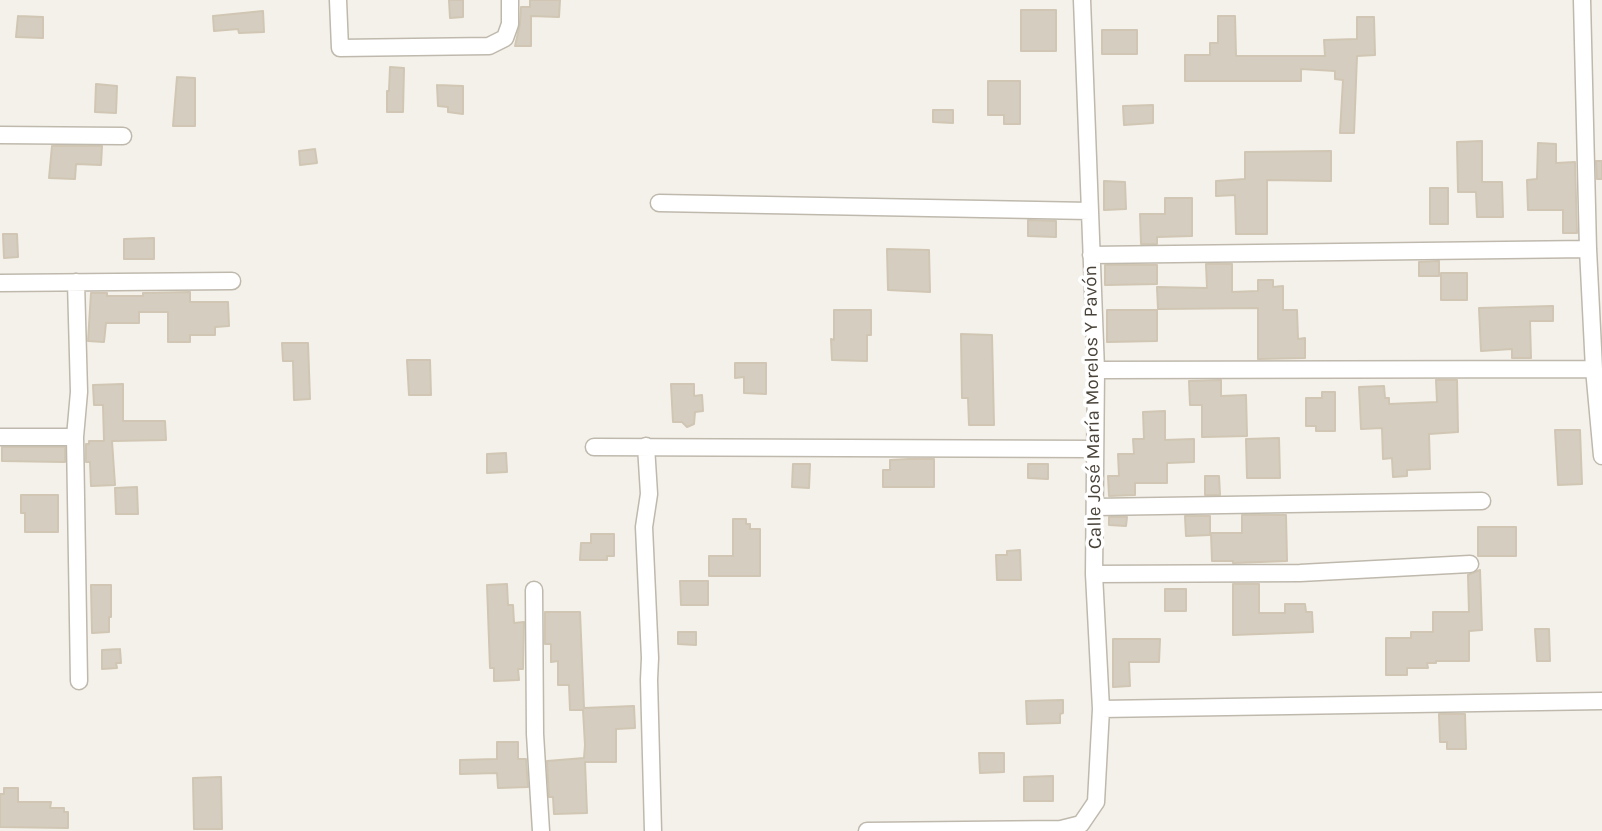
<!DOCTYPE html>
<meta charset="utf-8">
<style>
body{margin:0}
canvas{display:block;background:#f4f1ea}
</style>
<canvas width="1602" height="831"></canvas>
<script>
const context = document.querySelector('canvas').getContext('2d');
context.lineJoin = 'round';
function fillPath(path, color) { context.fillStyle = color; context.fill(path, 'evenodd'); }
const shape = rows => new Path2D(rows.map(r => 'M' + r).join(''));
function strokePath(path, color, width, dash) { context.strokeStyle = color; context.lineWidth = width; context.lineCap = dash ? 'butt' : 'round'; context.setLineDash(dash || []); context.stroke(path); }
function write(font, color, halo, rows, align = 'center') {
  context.font = font + ' Karla,sans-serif'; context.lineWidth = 7; context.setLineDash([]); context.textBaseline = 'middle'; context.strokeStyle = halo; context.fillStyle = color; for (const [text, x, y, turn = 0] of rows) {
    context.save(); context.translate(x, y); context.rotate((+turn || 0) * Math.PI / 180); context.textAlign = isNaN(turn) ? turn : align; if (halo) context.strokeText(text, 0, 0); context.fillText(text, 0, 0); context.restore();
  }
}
const building = shape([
 [449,0,463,0,463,17,450,18,449,0],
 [530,0,560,0,559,17,531,16,531,46,515,46,520,24,521,7,530,7,530,0],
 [1021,10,1056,10,1056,51,1021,51,1021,10],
 [263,11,264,32,239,33,238,29,214,31,213,16,263,11],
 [18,16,43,17,43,38,16,37,18,16],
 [1218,16,1235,16,1236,56,1325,56,1324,40,1357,39,1357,17,1374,17,1375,55,1357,56,1354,133,1340,133,1343,80,1335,79,1335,71,1301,69,1301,81,1185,81,1185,55,1210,55,1210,43,1218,43,1218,16],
 [1102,30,1137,30,1137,54,1102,54,1102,30],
 [390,67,404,68,403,112,387,112,387,91,389,91,390,67],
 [177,77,195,78,195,126,173,126,177,77],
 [988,81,1020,81,1020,124,1004,124,1004,115,988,115,988,81],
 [96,84,117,86,116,113,95,112,96,84],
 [437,85,463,86,463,114,448,112,448,107,438,106,437,85],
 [1153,105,1153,123,1124,125,1123,106,1153,105],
 [933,110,953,110,953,123,933,122,933,110],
 [1482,141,1482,182,1502,182,1503,217,1477,217,1476,192,1458,192,1457,142,1482,141],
 [1538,143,1556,144,1556,163,1575,162,1577,233,1563,233,1563,210,1528,210,1527,180,1537,179,1538,143],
 [52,146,102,146,101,165,76,164,75,179,49,178,52,146],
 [315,149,317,163,300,165,299,151,315,149],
 [1331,151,1331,181,1267,180,1267,234,1236,234,1235,195,1216,196,1216,181,1245,179,1245,152,1331,151],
 [1596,161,1602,161,1602,179,1597,179,1596,161],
 [1104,181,1125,182,1126,209,1104,210,1104,181],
 [1430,188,1448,188,1448,224,1430,224,1430,188],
 [1165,198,1192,198,1192,236,1157,237,1157,244,1141,244,1140,214,1165,214,1165,198],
 [1028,220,1056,221,1056,237,1028,236,1028,220],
 [3,234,17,234,18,257,4,258,3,234],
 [154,238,154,259,124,259,124,239,154,238],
 [887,249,929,250,930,292,888,290,887,249],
 [1439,261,1439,276,1419,276,1419,262,1439,261],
 [1206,264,1232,264,1232,292,1258,291,1258,280,1273,280,1273,287,1283,286,1283,310,1297,310,1298,339,1305,338,1305,358,1258,359,1258,308,1158,309,1157,287,1207,288,1206,264],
 [1105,265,1157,265,1157,284,1105,285,1105,265],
 [1441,273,1467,273,1467,300,1441,300,1441,273],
 [190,292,190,302,228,302,229,326,215,327,215,335,190,335,190,342,168,342,168,312,139,312,139,323,106,323,104,342,88,341,91,293,107,293,107,296,143,296,143,293,190,292],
 [1553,306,1553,321,1530,321,1531,358,1512,358,1512,349,1481,351,1479,308,1553,306],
 [834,310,871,310,871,335,867,335,867,361,832,360,831,339,834,340,834,310],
 [1107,310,1157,310,1157,341,1107,342,1107,310],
 [961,334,992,335,994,425,969,425,968,398,962,398,961,334],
 [282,343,308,343,310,399,294,400,293,361,283,361,282,343],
 [407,360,430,360,431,395,409,395,407,360],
 [735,363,766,363,766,394,744,393,744,377,735,378,735,363],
 [1221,380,1221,396,1246,395,1247,436,1202,437,1202,405,1190,405,1189,381,1221,380],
 [1436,380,1457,380,1458,432,1429,434,1430,469,1407,470,1407,476,1393,477,1392,458,1383,459,1382,428,1361,429,1359,387,1384,386,1385,398,1389,398,1389,404,1437,402,1436,380],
 [123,384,123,421,165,421,166,440,112,441,115,485,91,486,90,462,86,462,86,444,89,444,89,441,104,441,103,405,94,405,93,385,123,384],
 [671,384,694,384,694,396,702,395,703,411,695,412,694,424,687,427,682,422,673,422,671,384],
 [1322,392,1335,392,1335,431,1316,431,1316,426,1306,426,1306,398,1322,398,1322,392],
 [1165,411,1165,440,1194,439,1194,462,1167,463,1167,483,1135,483,1135,495,1109,496,1108,476,1119,476,1118,454,1134,454,1133,439,1144,439,1143,412,1165,411],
 [1555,430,1580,430,1582,484,1558,485,1555,430],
 [1279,438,1280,478,1247,478,1246,439,1279,438],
 [2,447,65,447,65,462,2,461,2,447],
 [506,453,507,472,487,473,487,454,506,453],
 [909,459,934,459,934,487,883,487,883,470,890,470,890,460,909,459],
 [793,464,810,464,809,488,792,487,793,464],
 [1028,464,1048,464,1048,479,1028,478,1028,464],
 [1205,476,1219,476,1220,495,1205,495,1205,476],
 [137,487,138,514,116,514,115,488,137,487],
 [21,495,58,495,58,532,25,532,25,513,21,513,21,495],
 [1242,515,1286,515,1287,561,1233,563,1233,561,1212,561,1211,533,1242,533,1242,515],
 [1185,516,1210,516,1210,535,1186,536,1185,516],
 [1109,517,1127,517,1126,526,1109,525,1109,517],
 [733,519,746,519,746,524,750,524,750,529,760,529,760,576,709,576,709,556,733,556,733,519],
 [1478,527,1516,527,1516,556,1478,556,1478,527],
 [591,534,614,534,614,556,607,556,607,560,580,560,581,543,591,543,591,534],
 [1020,550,1021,580,997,580,996,555,1007,555,1007,551,1020,550],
 [1480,570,1482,630,1469,631,1469,661,1436,661,1436,663,1427,663,1428,668,1407,668,1407,675,1386,675,1386,638,1411,638,1411,632,1433,632,1433,612,1469,612,1468,575,1480,570],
 [680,581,708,581,708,605,681,605,680,581],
 [507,584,508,605,513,605,514,623,524,622,523,669,518,669,519,680,494,681,494,668,490,668,487,585,507,584],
 [1233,584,1259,584,1259,613,1285,613,1285,604,1305,604,1306,612,1312,612,1313,632,1233,635,1233,584],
 [91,585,111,585,111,617,109,617,109,632,92,633,91,585],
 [1165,589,1186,589,1186,611,1165,611,1165,589],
 [545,612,580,612,584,708,634,706,635,728,616,729,616,762,585,762,587,813,554,814,553,797,549,797,547,761,584,758,585,745,583,710,570,710,569,685,558,685,558,661,551,662,551,644,545,644,545,612],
 [1535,629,1549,629,1550,661,1537,661,1535,629],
 [678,632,696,632,696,645,678,644,678,632],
 [1113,639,1160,639,1159,662,1129,662,1130,686,1113,687,1113,639],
 [120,649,121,663,116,663,117,668,102,669,102,650,120,649],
 [1063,700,1063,713,1060,714,1060,723,1027,724,1026,701,1063,700],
 [1439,714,1465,714,1466,749,1447,749,1447,742,1440,742,1439,714],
 [497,742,518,742,518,759,526,759,528,787,498,788,497,773,460,774,460,760,497,759,497,742],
 [979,753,1004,753,1004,772,980,773,979,753],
 [1053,776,1053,801,1024,801,1024,777,1053,776],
 [221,777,222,829,194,829,193,778,221,777],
 [4,788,18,788,18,802,51,802,50,808,64,808,64,812,68,812,68,828,0,827,0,794,4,794,4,788]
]);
fillPath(building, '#d5cec0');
strokePath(building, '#d0c6b3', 2);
const minor = shape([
 [338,0,340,48,489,46,505,38,510,24,510,0],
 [0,135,123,136],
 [659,203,1090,211],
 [1091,255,1588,249],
 [0,283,232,281],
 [1594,369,1602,456],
 [1096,370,1594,369,1588,249,1582,0],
 [0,437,75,437,79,681],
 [75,437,79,392,76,282],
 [646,446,649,494,644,527,650,658,649,680,653,831],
 [594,447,1094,449],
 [1095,507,1482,501],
 [1094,574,1300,573,1470,564],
 [534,590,535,734,541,831],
 [1101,709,1602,701],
 [867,831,1061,829,1081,824,1096,802,1101,709,1094,574,1096,370,1082,0]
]);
strokePath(minor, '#bfb9ad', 19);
strokePath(minor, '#fff', 16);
write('19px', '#484238', '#fff', [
 ["Calle José María Morelos Y Pavón",1093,407,-91]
]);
</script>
